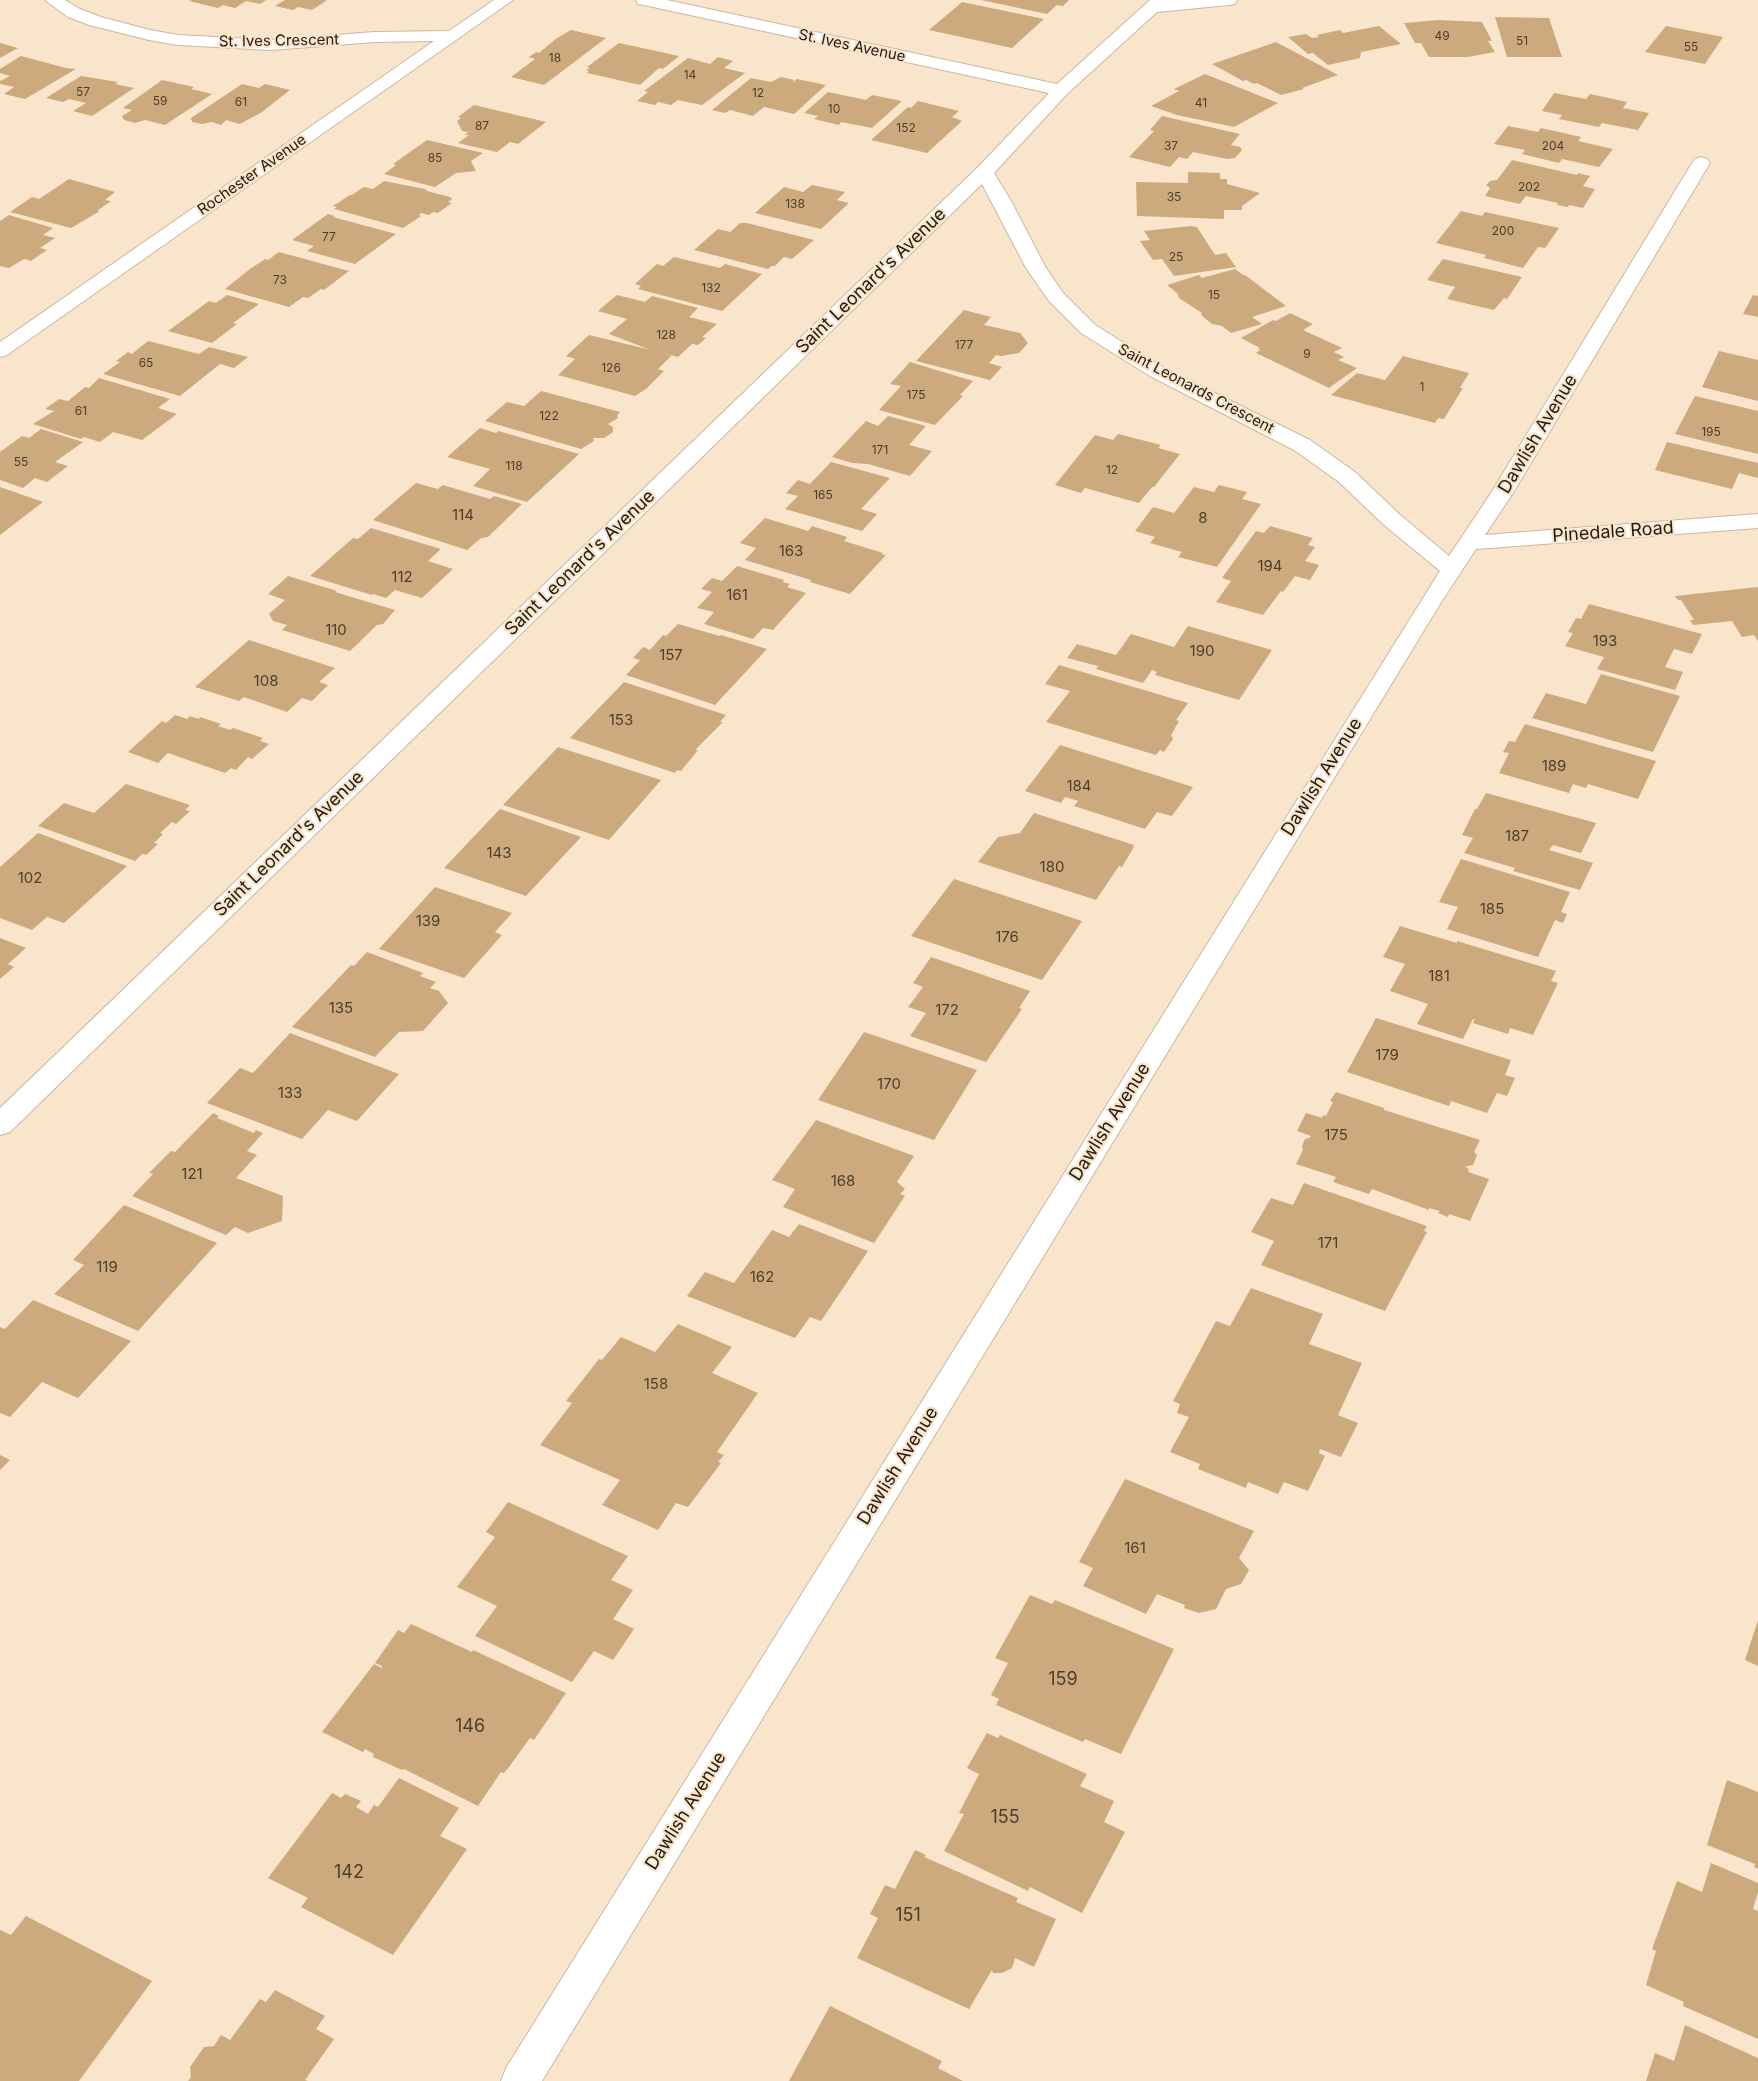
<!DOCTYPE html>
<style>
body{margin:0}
canvas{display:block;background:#f9e5cc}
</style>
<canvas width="1758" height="2081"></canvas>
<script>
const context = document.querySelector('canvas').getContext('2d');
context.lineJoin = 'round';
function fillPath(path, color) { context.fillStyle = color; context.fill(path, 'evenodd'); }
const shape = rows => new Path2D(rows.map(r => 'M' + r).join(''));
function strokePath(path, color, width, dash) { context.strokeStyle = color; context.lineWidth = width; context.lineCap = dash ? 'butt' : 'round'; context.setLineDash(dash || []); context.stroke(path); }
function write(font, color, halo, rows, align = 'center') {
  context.font = font + ' Inter,sans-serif'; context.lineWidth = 4.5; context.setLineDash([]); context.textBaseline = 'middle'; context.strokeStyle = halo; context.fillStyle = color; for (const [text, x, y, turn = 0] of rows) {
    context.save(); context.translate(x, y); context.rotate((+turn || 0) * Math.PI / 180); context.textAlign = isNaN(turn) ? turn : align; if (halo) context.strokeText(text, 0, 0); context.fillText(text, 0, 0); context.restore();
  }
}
fillPath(shape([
 [192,0,266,0,260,4,246,1,235,8,223,5,218,8,189,1],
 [285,0,326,0,326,1,312,10,298,7,293,10,275,6],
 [981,0,1069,0,1063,6,1057,5,1047,14],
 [962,2,1044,19,1012,48,929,30],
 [1495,17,1549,18,1562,57,1507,57],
 [1439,20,1482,22,1492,41,1488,41,1495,52,1468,57,1429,57,1421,43,1415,43,1404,23],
 [1379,26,1401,44,1361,52,1360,58,1328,65,1313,53,1308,54,1288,37,1306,34,1312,38,1319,37,1317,35,1340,30,1343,33],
 [1666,26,1723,37,1705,64,1645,52],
 [571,30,606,38,544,85,511,77,535,59,529,57,536,52,539,53,557,38],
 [1276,42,1310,60,1338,75,1302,88,1304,89,1281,95,1257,83,1254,84,1246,80,1243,81,1212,64],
 [0,43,18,48,0,58],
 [619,43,679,56,663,69,659,68,640,85,587,73,589,71,586,70,590,68,587,67],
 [21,56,66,68,76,69,25,99,4,94,14,87,0,84,0,81,10,76,0,73,0,69],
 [718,57,733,61,724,68,745,73,702,105,678,100,671,105,658,102,655,105,637,101,648,92,644,91,688,58,710,64],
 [1205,74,1278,103,1234,127,1177,115,1151,106,1179,91,1174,89],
 [81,76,118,82,115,84,134,88,92,116,73,111,86,103,69,99,63,102,46,98],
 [781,77,794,80,792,83,797,79,826,85,794,114,764,107,753,116,730,110,725,113,712,110,751,78,771,82],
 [162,80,194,87,191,89,212,94,165,125,145,120,135,123,124,120,122,116,132,110,123,108],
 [242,84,259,88,265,84,290,90,262,112,240,124,226,120,221,125,212,122,202,124,192,122,191,118],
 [828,92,866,100,872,95,902,101,872,128,841,122,839,125,814,119,818,116,804,113],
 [1554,93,1586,99,1590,94,1627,102,1623,108,1649,113,1638,130,1602,123,1599,127,1559,119,1562,115,1542,111],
 [918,101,959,111,952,117,962,121,927,153,871,140,908,107,911,108],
 [474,105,546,122,518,144,510,142,497,152,458,143,469,135,465,135,468,132,462,131,457,121,461,118,458,117],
 [1162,116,1240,134,1231,145,1240,147,1242,150,1235,158,1227,159,1193,152,1187,159,1179,157,1170,167,1129,157,1154,131,1150,130],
 [1508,126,1538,132,1541,128,1581,137,1578,141,1613,149,1599,167,1562,159,1559,163,1522,154,1525,150,1494,144],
 [427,140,483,153,471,161,476,171,456,173,435,187,384,174,396,165,393,164],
 [1512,160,1577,175,1578,173,1590,176,1583,186,1595,189,1583,208,1569,205,1568,207,1557,205,1558,203,1526,196,1520,204,1485,196,1490,188,1486,185,1490,181,1497,180],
 [1188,172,1220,173,1220,179,1227,179,1227,184,1260,193,1242,206,1242,210,1224,210,1224,219,1137,216,1136,182,1188,183],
 [69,179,115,192,105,200,111,201,97,211,100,211,71,228,10,212,32,197,39,199],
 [384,181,425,189,427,191,450,197,452,199,448,202,452,203,438,213,433,212,429,215,421,213,419,215,421,216,403,228,334,209,337,207,333,206,350,195,352,195,364,187,373,189],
 [812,185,845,192,837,200,849,203,821,229,755,213,784,187,803,192],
 [1461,211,1482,216,1485,212,1559,228,1545,248,1538,247,1523,268,1484,258,1486,255,1436,243],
 [328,214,335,216,333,217,396,234,355,264,307,251,314,246,292,240],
 [9,215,53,228,43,235,55,238,40,248,47,250,31,261,24,259,9,268,0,266,0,221],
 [740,223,747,223,814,240,792,259,784,257,775,266,771,266,768,269,694,250,718,229,730,232],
 [1191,226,1197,227,1215,255,1226,253,1236,267,1174,276,1162,259,1153,260,1140,241,1150,240,1144,231],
 [279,252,349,271,324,290,321,289,308,298,303,297,289,307,225,289,250,269,265,259,268,260],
 [674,257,720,268,725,264,762,274,722,311,638,289,641,286,635,284,657,264,663,266],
 [1443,259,1522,277,1507,299,1504,298,1494,310,1447,299,1455,287,1427,280],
 [1235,269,1243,275,1245,275,1286,306,1252,317,1262,324,1231,333,1222,326,1212,324,1201,315,1202,313,1179,298,1177,293,1167,285,1199,275,1202,278],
 [227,295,259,304,233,323,237,324,212,343,168,331,209,301,216,303],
 [617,295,645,302,652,296,698,308,689,317,717,324,702,337,706,338,698,345,692,344,678,357,648,349,609,334,627,319,598,311],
 [1753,295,1758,296,1758,317,1743,314],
 [964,310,991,317,984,325,1020,333,1028,343,1019,353,1001,356,996,355,989,363,1002,367,990,380,916,361],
 [1290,313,1313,324,1303,330,1342,348,1334,352,1344,357,1338,360,1357,368,1329,388,1256,353,1260,350,1258,349,1260,348,1241,338,1273,320,1276,321],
 [589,335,672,355,658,369,664,371,646,389,635,396,558,375,575,359,566,356],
 [148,341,199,354,209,347,248,357,234,368,220,364,180,396,103,374,120,362,116,361,128,352,132,354],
 [1719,351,1758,360,1758,401,1702,387],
 [1403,356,1469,373,1460,388,1463,388,1444,419,1438,418,1435,423,1331,395,1357,373,1385,380],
 [910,362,973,381,960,395,963,396,935,425,879,410,901,386,890,384],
 [99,378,170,399,158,408,177,414,142,440,113,432,100,442,84,437,81,439,33,424,54,411,45,409,59,399,68,401,85,387,89,388],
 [541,391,620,412,617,416,618,418,608,424,613,427,613,432,604,438,593,438,594,441,581,449,485,421,507,402,524,406],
 [1695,396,1758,411,1758,454,1675,434],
 [888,416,926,426,909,445,932,451,910,476,868,464,852,463,832,457,866,421,878,426],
 [480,428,496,433,498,431,579,454,527,502,473,486,490,469,447,457],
 [41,429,83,442,55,462,68,466,47,482,35,478,23,488,0,480,0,452,22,436,29,438],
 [1118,434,1161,445,1158,448,1180,454,1154,487,1152,487,1139,503,1085,488,1081,493,1055,485,1095,435,1113,440],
 [1667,442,1758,463,1758,478,1739,473,1732,489,1655,470],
 [831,462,890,478,861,509,877,514,862,531,785,509,798,496,786,493,798,480,810,484],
 [416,483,438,489,443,485,490,499,494,496,522,504,488,537,481,538,467,550,373,520],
 [1219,485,1247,492,1242,499,1261,504,1217,567,1178,557,1182,552,1150,543,1155,537,1135,531,1153,507,1174,513,1194,487,1214,492],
 [0,487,43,502,0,535],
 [765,518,808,531,812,526,847,537,844,541,883,553,881,554,886,555,850,594,810,582,811,580,745,560,756,548,740,543],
 [1270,526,1313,538,1308,545,1315,547,1305,561,1319,565,1310,580,1295,576,1283,592,1281,591,1263,615,1216,602,1231,581,1222,578,1256,531,1264,533],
 [371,528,441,549,428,561,453,569,422,598,395,590,386,598,373,594,372,595,310,576,353,538,358,539],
 [737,566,784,580,783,582,790,584,787,587,806,593,773,630,763,628,753,639,704,624,714,612,697,608,712,592,701,589,712,578,722,581],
 [288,576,337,591,335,592,395,610,383,624,377,625,350,651,282,630,287,625,273,621,269,614,285,600,268,594],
 [1758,587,1758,641,1754,635,1742,637,1732,621,1693,625,1690,620,1694,620,1681,600,1678,600,1675,596],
 [1589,604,1702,634,1692,654,1674,649,1665,667,1683,672,1675,690,1597,669,1604,657,1565,646,1573,633,1568,632,1576,618,1581,619],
 [678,624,720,636,721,635,767,649,715,705,626,675,640,660,633,658,643,647,650,650,663,635,666,636],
 [1188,626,1272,650,1239,700,1155,675,1157,672,1152,670,1143,683,1096,669,1098,666,1067,658,1077,644,1116,655,1131,634,1174,647],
 [249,640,335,668,319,682,328,685,312,701,302,698,287,712,244,697,239,701,195,687],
 [1059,665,1188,703,1176,720,1179,721,1171,735,1173,739,1164,752,1160,750,1156,755,1046,722,1070,691,1045,684],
 [1601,674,1680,696,1653,752,1532,718,1546,693,1586,704],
 [624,682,726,715,720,722,723,722,695,750,698,750,681,771,677,770,675,773,570,738],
 [175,715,187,719,190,716,199,719,200,717,221,724,218,726,230,730,233,728,263,738,260,741,269,744,252,759,248,757,236,770,231,768,225,773,168,753,158,763,128,752,162,721,166,723],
 [1525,724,1656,761,1638,799,1588,784,1586,788,1573,784,1569,793,1499,773,1509,753,1503,752,1509,741,1515,742],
 [1060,745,1193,787,1172,816,1157,812,1145,829,1074,806,1078,801,1065,797,1061,803,1025,791],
 [558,747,661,780,609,840,503,805],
 [126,784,190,805,185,810,190,811,176,824,172,822,160,833,163,834,154,843,158,844,146,855,142,854,135,861,38,826,64,803,94,813],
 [1486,793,1596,823,1581,853,1553,845,1549,850,1593,863,1580,890,1513,871,1515,868,1464,853,1473,838,1462,835,1475,809,1477,809],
 [500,809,581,837,526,896,444,868],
 [1034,813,1134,845,1133,847,1134,847,1122,867,1119,866,1096,900,978,862,998,837,1020,833],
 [38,833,127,866,64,923,47,917,32,930,0,918,0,867],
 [1461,859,1570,892,1561,912,1567,914,1563,923,1555,920,1538,957,1447,929,1458,907,1439,902],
 [954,879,1082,921,1042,980,911,936],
 [435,887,512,913,495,932,502,935,464,978,379,949],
 [1400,926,1457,943,1457,941,1556,971,1551,981,1558,983,1533,1035,1510,1028,1508,1034,1473,1023,1475,1019,1473,1019,1463,1039,1417,1024,1428,1004,1390,991,1405,964,1383,957],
 [0,938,26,948,8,964,14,967,0,979],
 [367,952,423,973,420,976,436,982,430,988,439,991,448,1003,423,1031,399,1032,375,1057,292,1027,351,965,354,966],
 [931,957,1030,991,1019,1008,1022,1009,986,1062,910,1036,926,1013,908,1007,923,987,913,983],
 [1376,1018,1511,1060,1505,1075,1515,1078,1507,1096,1497,1093,1487,1113,1451,1101,1449,1106,1347,1072],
 [864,1032,977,1070,934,1140,818,1100],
 [290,1033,399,1074,357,1121,328,1110,302,1139,207,1103,240,1068,253,1073],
 [1336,1092,1384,1108,1384,1110,1480,1140,1474,1152,1477,1155,1473,1165,1467,1166,1466,1168,1469,1169,1468,1172,1489,1179,1470,1221,1449,1214,1448,1217,1438,1213,1440,1211,1429,1208,1429,1210,1372,1189,1369,1194,1333,1182,1336,1177,1296,1164,1303,1150,1302,1146,1305,1139,1309,1138,1311,1136,1297,1131,1306,1113,1322,1118,1323,1115,1326,1116,1333,1102,1330,1101],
 [213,1113,219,1116,217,1118,254,1133,256,1130,263,1133,247,1151,257,1155,236,1178,283,1196,282,1221,248,1233,235,1227,226,1235,132,1196,153,1174,149,1173,171,1151,175,1152],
 [816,1120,914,1156,897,1182,905,1189,900,1194,905,1196,874,1243,783,1207,795,1189,772,1180],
 [1304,1183,1427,1226,1424,1231,1427,1232,1385,1311,1261,1265,1274,1241,1251,1232,1271,1198,1293,1205],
 [124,1205,217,1243,138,1331,54,1294,84,1265,73,1260],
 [799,1224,868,1251,821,1321,810,1317,795,1338,687,1296,705,1272,734,1283,772,1230,789,1237],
 [1251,1288,1323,1314,1309,1344,1362,1363,1338,1415,1358,1423,1341,1457,1320,1449,1319,1453,1325,1456,1308,1491,1284,1482,1278,1494,1248,1482,1246,1488,1198,1469,1200,1464,1170,1452,1189,1417,1177,1413,1180,1404,1173,1401,1216,1321,1230,1326],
 [33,1300,131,1341,78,1398,42,1382,10,1417,0,1413,0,1327,5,1329],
 [678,1324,732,1347,712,1373,758,1393,717,1452,724,1455,718,1462,721,1463,688,1507,676,1503,658,1530,602,1505,620,1480,540,1445,572,1403,566,1401,599,1359,602,1360,621,1337,655,1352],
 [0,1455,10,1460,0,1470],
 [1125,1479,1254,1531,1239,1558,1249,1570,1241,1584,1226,1589,1216,1609,1199,1613,1184,1608,1185,1605,1157,1594,1146,1614,1083,1586,1093,1568,1079,1562],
 [508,1502,628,1556,611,1580,633,1590,613,1619,634,1629,613,1660,594,1651,572,1682,475,1636,497,1606,457,1587,495,1537,486,1532],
 [1030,1595,1052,1604,1055,1600,1174,1649,1121,1754,1085,1739,1083,1742,996,1705,999,1699,991,1695,1008,1663,995,1658],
 [1758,1620,1758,1666,1745,1660],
 [411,1624,472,1652,473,1650,566,1693,534,1740,530,1738,509,1767,504,1773,501,1772,478,1806,404,1769,402,1770,373,1757,374,1754,365,1749,363,1752,322,1732,374,1664,382,1668,382,1666,375,1663,398,1630,404,1633],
 [987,1733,998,1738,1000,1735,1087,1774,1080,1786,1114,1801,1104,1822,1125,1832,1082,1913,1030,1887,1028,1891,944,1851,964,1814,959,1813,979,1774,967,1768],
 [399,1778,459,1808,440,1836,467,1849,393,1955,301,1907,308,1898,268,1878,332,1793,341,1798,345,1794,361,1801,356,1807,368,1814,374,1805,378,1807],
 [1727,1780,1758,1792,1758,1869,1754,1867,1755,1864,1707,1845],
 [915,1850,926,1855,924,1857,1018,1898,1016,1902,1056,1919,1034,1967,1015,1958,1012,1968,1002,1973,993,1973,992,1970,969,2009,857,1958,878,1918,870,1914,885,1885,895,1889],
 [1711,1863,1758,1883,1758,1892,1753,1909,1758,1911,1758,2039,1683,2006,1684,2002,1646,1985,1656,1951,1652,1949,1677,1881,1702,1892],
 [26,1916,152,1981,79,2081,0,2081,0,1930,11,1935],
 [275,1990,325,2016,316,2029,334,2039,305,2080,308,2081,188,2081,191,2077,190,2067,204,2047,214,2046,221,2035,230,2040,260,1999,266,2002],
 [830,2006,942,2061,938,2068,963,2081,789,2081],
 [1685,2025,1758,2058,1758,2081,1646,2081,1655,2053,1674,2061]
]), '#ccaa7d');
const street = shape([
 [45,0,65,0,80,9,101,17,150,30,178,35,271,40,375,32,449,31,494,0,513,0,7,355,0,357,0,342,434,41,375,42,271,50,178,45,149,40,89,25,68,17,45,0],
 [636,0,667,0,1057,84,1150,0,1237,0,1235,4,1229,5,1157,12,1067,94,994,173,1011,201,1046,268,1063,293,1095,325,1164,368,1310,440,1355,472,1399,514,1449,556,1491,493,1692,163,1695,159,1701,157,1707,159,1710,163,1513,493,1485,535,1758,514,1758,528,1476,549,1440,604,542,2081,501,2081,506,2068,1440,571,1383,524,1339,482,1294,450,1150,376,1081,333,1049,301,1026,268,982,184,10,1132,0,1135,0,1108,977,168,1049,93,644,5,638,4,636,0]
]);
strokePath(street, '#cbb89f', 2);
fillPath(street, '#fff');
write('12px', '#4c3e2c', null, [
 ["49",1442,36],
 ["51",1522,41],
 ["55",1691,47],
 ["18",555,58],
 ["14",690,75],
 ["57",83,92],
 ["12",758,93],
 ["59",160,101],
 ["61",241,102],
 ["41",1201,103],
 ["10",834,109],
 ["87",482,126],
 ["152",906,128],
 ["37",1171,146],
 ["204",1553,146],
 ["85",435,158],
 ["202",1529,187],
 ["35",1174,197],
 ["138",795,204],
 ["200",1503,231],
 ["77",329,237],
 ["25",1176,257],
 ["73",280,280],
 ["132",711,288],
 ["15",1214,295],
 ["128",666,335],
 ["177",964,345],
 ["9",1307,354],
 ["65",146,363],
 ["126",611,368],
 ["1",1422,387],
 ["175",916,395],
 ["61",81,411],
 ["122",549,416],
 ["195",1711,432],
 ["171",880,450],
 ["55",21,462],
 ["118",514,466],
 ["12",1112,470],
 ["165",823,495]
]);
write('15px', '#211a11', '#f9e5cc', [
 ["St. Ives Crescent",279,41,-1],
 ["St. Ives Avenue",852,46,12],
 ["Rochester Avenue",252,175,-35],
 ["Saint Leonards Crescent",1196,389,28]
]);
write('15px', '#4c3e2c', null, [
 ["114",463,515],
 ["8",1203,518],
 ["163",791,551],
 ["194",1270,566],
 ["112",402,577],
 ["161",737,595],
 ["110",336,630],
 ["193",1605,641],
 ["190",1202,651],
 ["157",671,655],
 ["108",266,681],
 ["153",621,720],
 ["189",1554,766],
 ["184",1079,786],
 ["187",1517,836],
 ["143",499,853],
 ["180",1052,867],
 ["102",30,878],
 ["185",1492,909],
 ["139",428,921],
 ["176",1007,937],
 ["181",1439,976],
 ["135",341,1008],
 ["172",947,1010],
 ["179",1387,1055],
 ["170",889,1084],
 ["133",290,1093],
 ["175",1336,1135],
 ["121",192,1174],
 ["168",843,1181],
 ["171",1328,1243],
 ["119",107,1267],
 ["162",762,1277],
 ["158",656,1384],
 ["161",1135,1548]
]);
write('18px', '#211a11', '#f9e5cc', [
 ["Saint Leonard's Avenue",871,281,-44],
 ["Dawlish Avenue",1538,434,-59],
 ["Pinedale Road",1613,532,-4],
 ["Saint Leonard's Avenue",580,563,-44],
 ["Dawlish Avenue",1322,777,-58],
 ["Saint Leonard's Avenue",289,844,-44],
 ["Dawlish Avenue",1110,1122,-58],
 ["Dawlish Avenue",898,1466,-58],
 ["Dawlish Avenue",686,1811,-58]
]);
write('18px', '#4c3e2c', null, [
 ["159",1063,1680],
 ["146",470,1727],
 ["155",1005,1818],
 ["142",349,1873],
 ["151",908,1916]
]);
</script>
